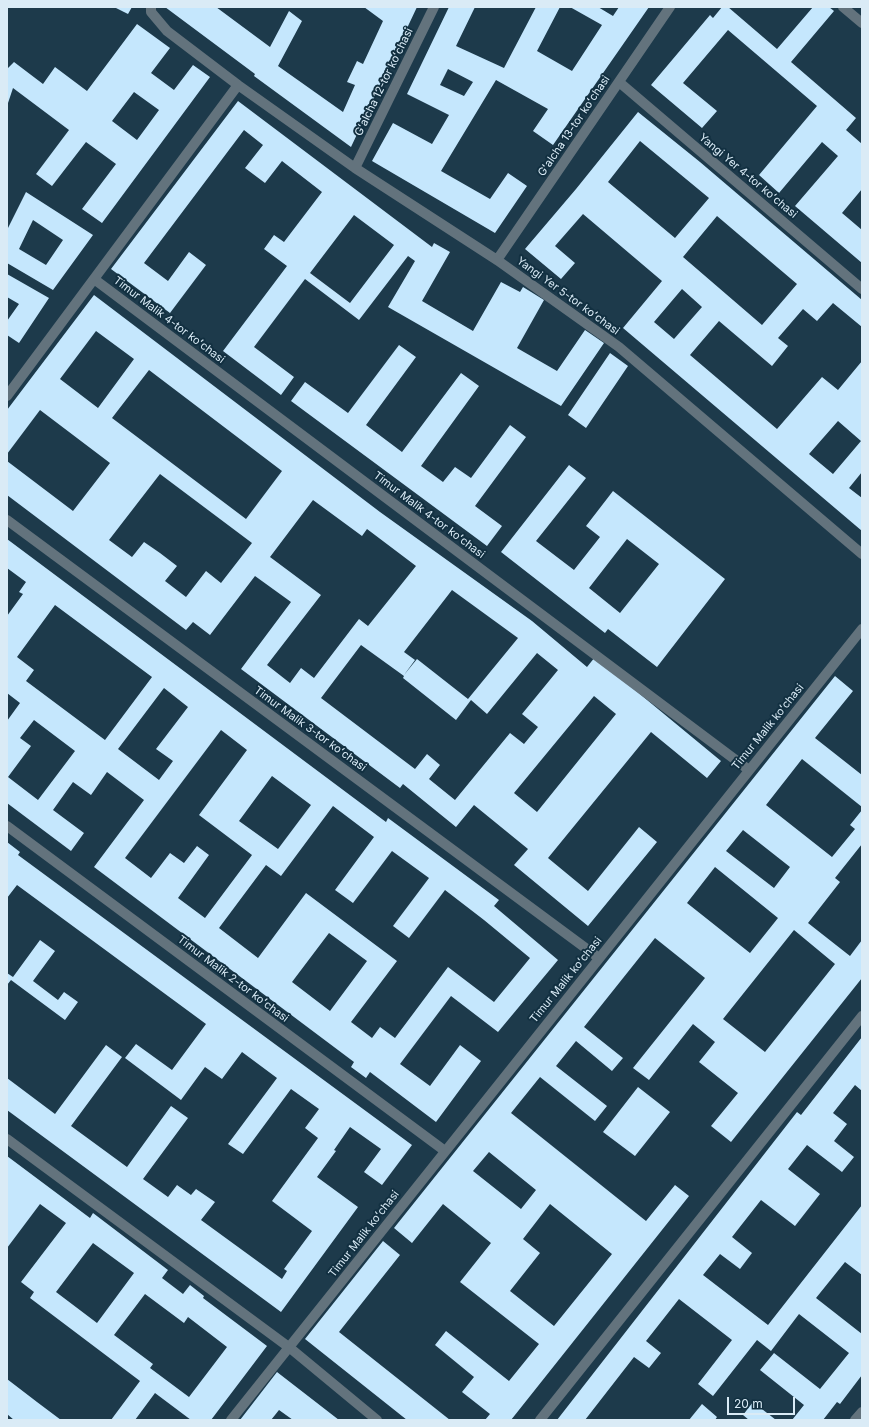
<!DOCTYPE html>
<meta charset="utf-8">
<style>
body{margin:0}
#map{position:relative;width:869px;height:1427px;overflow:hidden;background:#1d3a4b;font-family:Inter,sans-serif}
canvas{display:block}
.frame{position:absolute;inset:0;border:8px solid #daebf6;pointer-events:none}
.scale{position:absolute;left:727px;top:1397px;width:68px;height:18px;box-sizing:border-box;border:2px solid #daebf6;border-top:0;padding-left:5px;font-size:12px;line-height:14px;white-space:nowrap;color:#daebf6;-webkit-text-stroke:3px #123041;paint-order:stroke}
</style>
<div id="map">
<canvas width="869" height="1427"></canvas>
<div class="frame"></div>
<div class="scale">20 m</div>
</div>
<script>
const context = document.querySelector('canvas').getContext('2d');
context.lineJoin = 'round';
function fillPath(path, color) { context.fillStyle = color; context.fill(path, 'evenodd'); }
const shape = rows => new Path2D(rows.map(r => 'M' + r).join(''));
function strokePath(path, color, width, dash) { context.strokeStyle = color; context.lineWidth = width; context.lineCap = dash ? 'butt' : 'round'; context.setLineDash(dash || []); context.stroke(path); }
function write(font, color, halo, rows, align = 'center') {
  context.font = font + ' Inter,sans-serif'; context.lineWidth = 4; context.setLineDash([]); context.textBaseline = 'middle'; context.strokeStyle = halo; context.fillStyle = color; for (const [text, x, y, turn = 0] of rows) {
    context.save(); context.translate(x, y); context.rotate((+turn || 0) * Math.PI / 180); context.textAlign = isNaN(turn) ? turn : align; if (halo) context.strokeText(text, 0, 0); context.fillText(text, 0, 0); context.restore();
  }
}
fillPath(shape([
 [114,7,132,7,128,14],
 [165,7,216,7,270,47,289,11,302,21,278,66,343,112,355,85,347,82,357,61,363,64,383,21,364,7,417,7,351,147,254,76,255,74],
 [449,7,475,7,456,46,504,68,536,7,560,7,537,51,572,71,602,25,570,7,598,7,613,16,619,7,649,7,553,145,533,131,548,109,496,80,441,171,490,199,508,173,527,186,495,233,372,161,393,123,432,144,449,115,407,94],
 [448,69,473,82,464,96,440,85],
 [722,7,728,7,777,49,813,7,829,7,834,11,791,62,856,118,846,130,862,144,862,189,842,213,862,230,862,263,795,206,838,156,822,142,779,193,759,175,817,106,728,30,683,83,717,111,702,128,651,85,710,15,713,18],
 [137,24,170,48,151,73,174,90,193,65,210,77,102,223,82,209,116,164,86,142,52,186,36,174,69,130,13,88,7,106,7,69,14,62,43,84,55,67,87,91],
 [134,92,159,110,137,140,112,121],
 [238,101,432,247,434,243,450,252,422,301,473,331,501,282,520,292,523,287,544,300,517,348,557,371,585,330,604,343,561,406,388,307,415,261,408,256,359,320,305,279,254,347,294,377,281,395,223,351,287,266,264,249,274,235,284,242,322,192,282,161,265,183,245,168,263,145,244,130,144,263,168,281,189,252,206,265,170,313,111,269],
 [354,215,394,245,350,303,310,273],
 [638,112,700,162,862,300,862,327,833,303,817,321,803,309,778,338,788,346,772,366,719,321,690,355,777,429,822,377,838,390,862,361,862,472,849,488,862,498,862,531,623,328,662,281,583,214,555,246,575,263,561,279,525,249,576,189],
 [640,141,709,198,675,238,608,182],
 [717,216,797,284,762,325,683,257],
 [682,289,702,307,674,339,654,322],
 [838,421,861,441,833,474,809,454],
 [26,192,93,235,53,290,7,263,7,230],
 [33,220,63,240,46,265,19,249],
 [7,274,49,298,19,343,7,335,7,321,19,304,7,297],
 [94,295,380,512,532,621,587,667,595,657,721,761,707,778,651,732,548,858,588,891,639,827,657,842,588,926,514,865,528,849,474,805,456,827,403,784,400,788,241,669,291,602,255,576,210,635,193,622,186,630,7,495,7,461,73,511,110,463,40,410,7,454,7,410],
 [96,331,134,359,98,408,60,379],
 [149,370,282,471,246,519,112,418],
 [160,474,252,543,221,583,206,571,186,597,165,581,177,566,160,553,144,542,132,557,109,540],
 [313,500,362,536,367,529,416,566,368,626,359,619,314,678,301,668,290,683,267,665,321,595,270,557],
 [452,590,518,638,468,699,417,659,404,675,415,660,404,652],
 [361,645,404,676,403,678,456,720,471,700,487,714,537,653,558,670,522,714,538,727,524,744,510,733,455,800,429,779,440,765,427,754,415,769,321,698],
 [594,696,616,714,537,812,514,793],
 [399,345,416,357,366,425,402,452,461,373,479,386,421,466,443,482,455,467,471,478,510,425,526,437,475,506,502,526,487,546,291,401,305,382,348,413],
 [610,353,628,366,586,428,568,415],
 [569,465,586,478,536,541,574,570,600,537,586,526,613,491,725,579,657,667,608,629,605,633,501,552],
 [627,539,659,564,620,613,589,588],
 [7,539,386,822,388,818,499,900,494,906,558,960,498,1032,451,996,400,1064,430,1086,460,1045,481,1061,436,1122,370,1072,366,1078,351,1067,354,1062,94,867,144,800,107,772,91,795,73,782,53,810,84,833,71,851,7,803,7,721,20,703,7,693,7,616,23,594,19,592,26,582,7,568],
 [55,605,152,677,105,740,26,681,34,670,17,657],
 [164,688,188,707,156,749,173,761,159,780,118,749],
 [34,720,75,751,38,800,8,777,31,746,20,738],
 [221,730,247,750,199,815,252,855,205,918,178,898,209,855,197,846,184,863,170,853,151,878,125,858],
 [272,776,311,805,278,849,239,821],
 [333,806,374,837,335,890,353,903,392,851,429,878,393,926,409,938,445,890,484,920,530,958,494,1002,448,967,395,1038,380,1027,372,1038,351,1022,397,961,306,893,258,958,219,928,266,865,281,876],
 [329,933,367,961,330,1011,292,982],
 [835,676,853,691,815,738,862,775,862,807,802,759,766,805,832,857,855,829,850,825,862,810,862,844,835,878,840,882,808,923,850,956,862,940,862,978,731,1142,711,1126,738,1093,699,1062,715,1042,693,1024,649,1080,633,1068,705,978,655,938,584,1027,623,1058,612,1071,576,1041,556,1066,607,1106,595,1121,540,1077,511,1113,646,1221,675,1185,689,1196,511,1420,485,1420,490,1414,462,1392,474,1377,435,1345,446,1331,509,1381,539,1344,460,1282,491,1243,443,1204,412,1243,394,1228],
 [743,830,790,867,774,888,726,851],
 [715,867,778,918,750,953,687,903],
 [794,930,835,964,765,1052,723,1019],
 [489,1152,536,1190,521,1209,473,1171],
 [550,1204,612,1254,554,1326,510,1291,540,1253,523,1239],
 [7,842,20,852,18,855,412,1145,382,1185,364,1172,381,1149,350,1127,334,1150,336,1151,317,1177,358,1207,281,1312,7,1110,7,1078,55,1114,106,1045,122,1057,71,1126,127,1167,171,1106,188,1118,143,1179,168,1197,177,1185,191,1195,196,1189,215,1202,201,1220,282,1279,287,1271,284,1269,312,1231,272,1201,318,1138,305,1128,319,1109,291,1089,243,1154,228,1144,277,1078,242,1052,222,1079,205,1067,181,1100,125,1058,136,1044,172,1070,206,1024,17,885,7,898],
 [40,940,55,951,33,981,58,1000,64,992,78,1002,65,1020,11,980,7,985,7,973,13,977],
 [862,1037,862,1091,855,1085,833,1113,847,1124,834,1141,854,1157,842,1172,807,1145,788,1169,820,1194,795,1226,761,1200,732,1237,752,1253,740,1269,720,1254,703,1275,768,1325,862,1205,862,1275,845,1262,816,1298,862,1334,862,1375,840,1404,837,1402,823,1420,792,1420,804,1405,760,1370,774,1353,820,1389,849,1353,799,1314,771,1351,757,1340,713,1396,698,1384,732,1340,679,1299,646,1341,661,1353,649,1368,634,1357,585,1420,557,1420,797,1112,801,1115],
 [638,1087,670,1112,635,1156,603,1132],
 [7,1156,90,1218,93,1213,168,1270,162,1278,183,1294,190,1285,204,1296,203,1298,267,1346,211,1420,191,1420,155,1393,135,1420,111,1420,140,1381,30,1298,34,1292,21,1282,66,1223,40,1204,7,1248],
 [93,1243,134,1273,97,1323,56,1292],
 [145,1294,184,1323,188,1317,227,1347,189,1397,150,1368,153,1364,114,1335],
 [383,1241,400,1255,339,1332,450,1420,407,1420,305,1339],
 [277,1372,339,1420,293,1420,279,1410,271,1420,240,1420],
 [7,1379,37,1402,61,1420,14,1420,7,1414],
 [753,1402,776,1420,749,1420,743,1415],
 [702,1404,717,1417,715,1420,689,1420]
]), '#c5e7fd');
strokePath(shape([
 [151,7,151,12,167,31,238,85,355,168,497,260,619,347,862,554],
 [843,7,862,23],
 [619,82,862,289],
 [355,168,434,7],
 [497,260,670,7],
 [94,279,749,770],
 [7,396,238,85],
 [7,520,599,958],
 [7,826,445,1151],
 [7,1139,290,1348,377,1420],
 [231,1420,862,629],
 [540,1420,862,1016],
 [855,1420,862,1412]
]), '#63737d', 10);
write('11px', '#daebf6', '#123041', [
 ["Gʻalcha 12-tor koʻchasi",384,82,-64],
 ["Gʻalcha 13-tor koʻchasi",574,126,-56],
 ["Yangi Yer 4-tor koʻchasi",748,176,40],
 ["Yangi Yer 5-tor koʻchasi",568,296,36],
 ["Timur Malik 4-tor koʻchasi",169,320,37],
 ["Timur Malik 4-tor koʻchasi",429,515,37],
 ["Timur Malik koʻchasi",768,727,-51],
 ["Timur Malik 3-tor koʻchasi",310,729,36],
 ["Timur Malik 2-tor koʻchasi",233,979,37],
 ["Timur Malik koʻchasi",566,980,-51],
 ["Timur Malik koʻchasi",364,1234,-52]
]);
</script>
